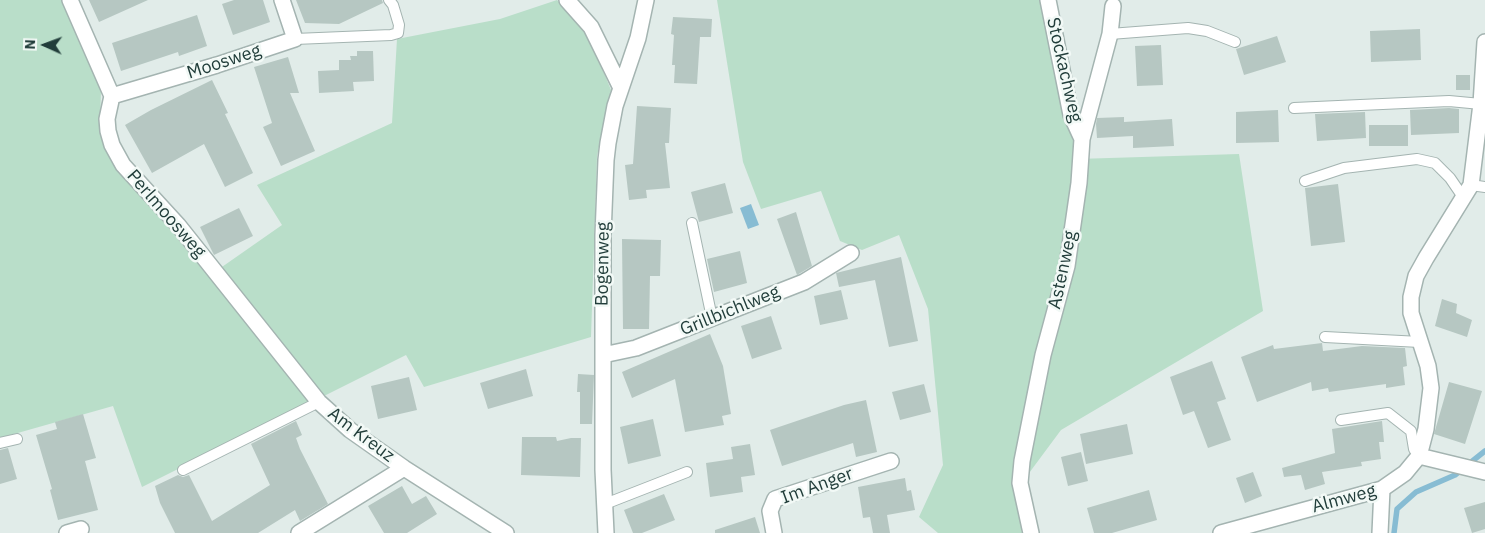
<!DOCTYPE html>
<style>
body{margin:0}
#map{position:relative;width:1485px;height:533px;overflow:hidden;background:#e1ece9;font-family:"IBM Plex Sans",sans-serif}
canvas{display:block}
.north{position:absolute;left:20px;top:20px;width:50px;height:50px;-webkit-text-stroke:4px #f2f9f6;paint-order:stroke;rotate:272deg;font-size:14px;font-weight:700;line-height:20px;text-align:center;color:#213d3a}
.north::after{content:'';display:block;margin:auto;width:18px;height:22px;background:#213d3a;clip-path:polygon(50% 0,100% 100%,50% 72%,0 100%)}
</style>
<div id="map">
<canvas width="1485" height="533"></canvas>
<div class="north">N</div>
</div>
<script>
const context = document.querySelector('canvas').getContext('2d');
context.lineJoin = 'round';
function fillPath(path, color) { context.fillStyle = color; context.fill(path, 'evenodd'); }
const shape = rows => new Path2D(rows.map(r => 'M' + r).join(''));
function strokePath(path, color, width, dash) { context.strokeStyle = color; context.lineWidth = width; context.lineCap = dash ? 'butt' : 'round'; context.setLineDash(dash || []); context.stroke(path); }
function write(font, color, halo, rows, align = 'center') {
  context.font = font + ' "IBM Plex Sans",sans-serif'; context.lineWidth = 5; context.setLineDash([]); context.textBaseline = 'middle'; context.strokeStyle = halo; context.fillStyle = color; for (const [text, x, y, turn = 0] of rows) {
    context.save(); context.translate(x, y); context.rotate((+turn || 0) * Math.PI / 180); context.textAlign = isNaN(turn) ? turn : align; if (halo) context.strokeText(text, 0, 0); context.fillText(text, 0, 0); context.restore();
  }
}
fillPath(shape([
 [0,0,63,0,101,89,100,126,118,171,170,224,209,276,282,225,257,185,392,123,397,39,500,19,557,0,585,27,611,90,597,156,591,337,424,387,406,355,142,487,113,406,0,438],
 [717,0,1042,0,1077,159,1239,154,1263,311,1061,430,1015,492,1022,533,938,533,919,517,943,465,928,309,899,235,862,250,840,241,821,191,761,209,743,162]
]), '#b9dec9');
fillPath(shape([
 [751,204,759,225,748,229,740,208]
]), '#87bcd3');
strokePath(shape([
 [1394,533,1397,509,1416,492,1455,475,1485,451]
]), '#87bcd3', 5.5);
fillPath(shape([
 [89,0,148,0,99,22],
 [234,0,263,0,270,22,233,35,222,4],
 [296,0,382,0,383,3,339,24,305,23],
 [197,15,207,46,179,56,178,52,121,71,112,43],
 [673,17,712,19,711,37,700,37,697,84,674,83,675,65,672,65,674,35,671,34],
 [1420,29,1421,60,1371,62,1370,31],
 [1277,36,1286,62,1244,75,1236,49],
 [1161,45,1163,85,1137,86,1135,46],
 [357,51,373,51,374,81,353,82,354,91,319,93,318,71,339,70,339,60,351,60,350,56,357,56],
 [288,57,299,93,290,93,315,151,281,166,263,127,272,123,254,67],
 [1456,75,1470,75,1470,90,1456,90],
 [212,80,228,113,225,114,253,173,225,187,204,144,152,173,125,125,151,110],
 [637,106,671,108,669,143,665,143,670,188,646,190,647,198,629,200,625,165,633,164],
 [1449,108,1459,109,1459,133,1411,135,1410,110],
 [1278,110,1279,142,1236,143,1236,112],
 [1365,112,1366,138,1317,141,1315,114],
 [1124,117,1124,122,1172,119,1174,146,1133,148,1133,136,1097,138,1096,124,1097,118],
 [1369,125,1408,125,1408,146,1369,146],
 [725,183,733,213,699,222,691,192],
 [1338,184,1345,242,1311,246,1305,188],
 [239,208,253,236,214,255,200,227],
 [796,212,812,266,797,275,777,219],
 [622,239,661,240,660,276,650,276,649,329,623,329],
 [740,251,747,283,714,292,707,259],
 [901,257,918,341,889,347,875,280,839,287,836,273],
 [841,290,848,319,820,325,814,296],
 [1442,299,1457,304,1456,313,1472,320,1467,337,1435,326],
 [771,316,782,349,752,359,741,326],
 [710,334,723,366,731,414,722,416,724,425,685,432,675,379,632,398,622,372],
 [1322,343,1323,351,1362,346,1405,348,1407,366,1403,367,1405,385,1386,388,1386,384,1329,392,1328,388,1312,391,1311,382,1257,402,1241,357,1273,345,1274,349],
 [1212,361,1226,399,1217,402,1231,440,1208,448,1194,411,1183,415,1170,377],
 [526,369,533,396,488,409,480,383],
 [578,374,594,375,592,424,580,424,580,392,577,392],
 [409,377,417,410,378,419,371,386],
 [1449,382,1482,391,1465,444,1434,434],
 [924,384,931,412,900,420,892,392],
 [866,400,877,452,856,457,853,443,782,466,770,430,844,405],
 [83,414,96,458,85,461,98,510,58,520,50,490,52,489,36,435,57,429,55,422],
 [653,419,661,456,628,464,620,427],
 [296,421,302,435,296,438,300,449,328,504,300,521,295,510,258,533,175,533,160,503,155,486,178,475,183,477,189,475,212,521,270,485,251,444],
 [1382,421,1384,442,1379,442,1381,459,1361,462,1362,466,1322,472,1325,484,1305,490,1301,475,1284,477,1282,468,1335,453,1332,429],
 [1127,424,1133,454,1086,464,1080,434],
 [522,437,556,437,557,441,571,438,581,438,580,477,521,475],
 [750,444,755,475,741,477,743,492,710,497,706,463,733,459,731,447],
 [8,448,17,479,0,484,0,450],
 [1081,452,1088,481,1068,486,1061,457],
 [1253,472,1262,496,1245,503,1236,478],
 [905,478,907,491,911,490,915,510,887,515,890,533,873,533,870,517,863,518,858,487],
 [402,486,412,504,426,496,437,514,407,533,384,533,368,506],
 [1149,490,1157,520,1112,533,1094,533,1087,508],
 [664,494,675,520,642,533,633,533,624,510],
 [1485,502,1485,529,1472,533,1464,508],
 [755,517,760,533,715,533,715,530]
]), '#b6c7c2');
const lane = shape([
 [1110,34,1188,28,1207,31,1235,42],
 [295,39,391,35,398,33,399,25,393,5,389,0],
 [1294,108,1449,101,1481,104],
 [1305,181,1344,168,1417,159,1435,163,1450,178,1463,197],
 [1471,185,1485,187],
 [692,223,712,318],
 [1325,337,1420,342],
 [1341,420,1388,413,1411,431,1414,449,1419,456],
 [0,443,17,439],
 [183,470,319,402],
 [605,504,687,472]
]);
const street = shape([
 [70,0,112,96,107,119,108,131,112,145,123,165,178,225,319,402,350,430,404,468,506,533],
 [567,0,591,27,620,86],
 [1048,0,1071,115,1082,139],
 [112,96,217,65,295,39,282,0],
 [603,355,636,348,804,282,851,253],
 [1419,456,1485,472],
 [67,533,81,529],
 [299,533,404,468],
 [606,533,603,470,603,235,606,160,608,143,615,106,638,38,646,0],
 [774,533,770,511,775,499,891,461],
 [1031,533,1020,483,1022,461,1043,355,1067,266,1079,183,1082,139,1110,34,1113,6],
 [1221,533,1382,489,1405,473,1419,456,1426,429,1431,388,1428,366,1411,313,1411,297,1416,276,1426,258,1471,185,1481,104,1485,42],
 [1380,533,1382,489]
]);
strokePath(lane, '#a4b4b1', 12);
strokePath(street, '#a4b4b1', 18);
strokePath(lane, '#fff', 10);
strokePath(street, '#fff', 15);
write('18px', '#213d3a', '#f2f9f6', [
 ["Moosweg",224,62,-18],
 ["Stockachweg",1064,70,77],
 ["Perlmoosweg",166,214,49],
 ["Bogenweg",603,264,-89],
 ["Astenweg",1063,270,-78],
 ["Grillbichlweg",730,311,-22],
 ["Am Kreuz",361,435,37],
 ["Im Anger",817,486,-20],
 ["Almweg",1344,499,-15]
]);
</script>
